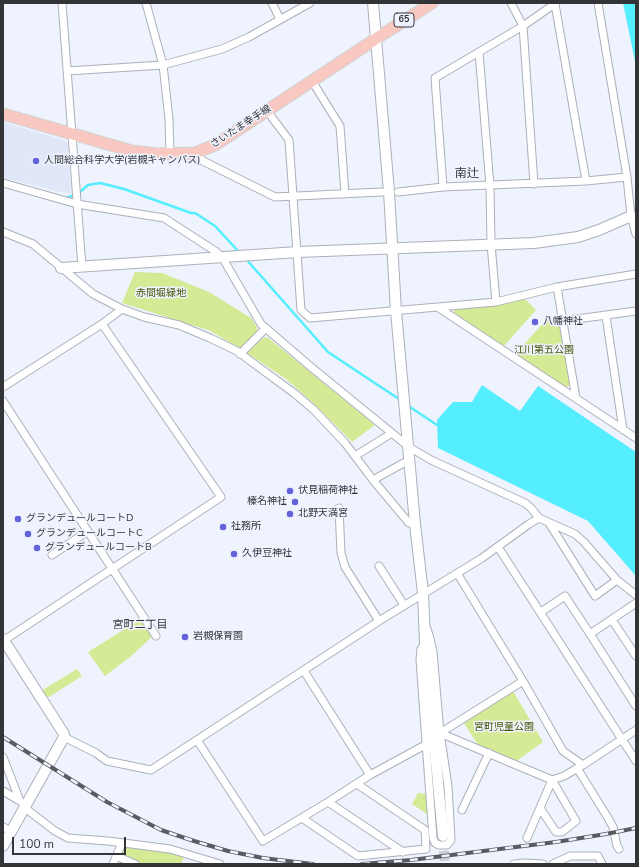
<!DOCTYPE html>
<meta charset="utf-8">
<style>
body{margin:0}
#map{position:relative;width:639px;height:867px;overflow:hidden;background:#eef3fe;font-family:"Nunito Sans",sans-serif}
canvas{display:block}
.frame{position:absolute;inset:0;border:4px solid #323438;pointer-events:none}
.scale{position:absolute;left:12px;top:837px;width:114px;height:18px;box-sizing:border-box;border:2px solid #323438;border-top:0;padding-left:5px;font-size:12px;line-height:14px;white-space:nowrap;color:#323438;-webkit-text-stroke:3px #eef3fe;paint-order:stroke}
</style>
<div id="map">
<canvas width="639" height="867"></canvas>
<div class="frame"></div>
<div class="scale">100 m</div>
</div>
<script>
const context = document.querySelector('canvas').getContext('2d');
context.lineJoin = 'round';
function fillPath(path, color) { context.fillStyle = color; context.fill(path, 'evenodd'); }
const shape = rows => new Path2D(rows.map(r => 'M' + r).join(''));
function strokePath(path, color, width, dash) { context.strokeStyle = color; context.lineWidth = width; context.lineCap = dash ? 'butt' : 'round'; context.setLineDash(dash || []); context.stroke(path); }
function write(font, color, halo, rows, align = 'center') {
  context.font = font + ' "Nunito Sans","Noto Sans JP",sans-serif'; context.lineWidth = 3; context.setLineDash([]); context.textBaseline = 'middle'; context.strokeStyle = halo; context.fillStyle = color; for (const [text, x, y, turn = 0] of rows) {
    context.save(); context.translate(x, y); context.rotate((+turn || 0) * Math.PI / 180); context.textAlign = isNaN(turn) ? turn : align; if (halo) context.strokeText(text, 0, 0); context.fillText(text, 0, 0); context.restore();
  }
}
fillPath(shape([
 [3,122,64,140,68,144,71,193,65,193,3,178]
]), '#dfe7f9');
fillPath(shape([
 [135,272,162,273,209,292,251,318,257,327,257,332,240,348,208,330,122,303],
 [525,299,536,310,503,347,453,314,455,308],
 [548,318,560,325,570,385,565,388,514,355],
 [267,337,375,425,352,442,311,401,286,379,247,353,263,338],
 [141,619,153,636,130,657,105,676,88,652],
 [77,669,82,676,49,697,43,695,41,691],
 [513,691,543,742,515,762,478,745,464,723],
 [418,793,426,794,427,814,412,804],
 [124,847,165,851,184,857,181,864,143,864,121,855]
]), '#d5ea94');
fillPath(shape([
 [623,3,636,3,636,66],
 [482,385,520,411,538,386,636,452,636,576,588,521,438,448,437,420,453,402,472,402]
]), '#54eeff');
strokePath(shape([
 [65,199,80,192,88,185,100,183,124,189,191,213,195,213,215,226,239,252],
 [246,259,328,352,402,401],
 [407,405,440,427]
]), '#54eeff', 2.5);
strokePath(shape([
 [443,836,445,864]
]), '#c8cdd6', 10, [10, 5]);
const street = shape([
 [62,3,82,267],
 [146,3,163,65,169,119,170,155],
 [272,3,280,19],
 [511,3,523,26,534,184],
 [598,3,627,177,631,216,636,234],
 [555,4,586,181],
 [479,52,490,186,491,244,496,302],
 [67,71,163,65,222,49,249,37,310,3],
 [312,81,340,126,345,194],
 [267,111,289,140,301,310,310,318,496,302,557,287,636,274],
 [195,153,203,161,275,197,382,192],
 [3,183,77,204,164,218,215,251,222,257,261,324,311,367,409,447,431,460,525,503,531,508,539,518,575,534,584,542,617,580,636,595],
 [443,187,435,78,523,26,556,3],
 [398,192,443,187,586,181,627,177],
 [3,232,33,244,93,294,122,309,144,317,179,325,210,338,237,351,253,363,294,393,314,410,345,443,373,480,409,523,415,524],
 [557,287,576,398],
 [439,308,636,438],
 [606,316,623,430],
 [562,321,636,311],
 [240,354,266,328],
 [3,387,102,324,122,309],
 [3,401,156,636],
 [355,456,392,433],
 [373,480,409,460],
 [339,508,341,553,345,567,379,621],
 [549,523,595,596,617,580],
 [498,547,636,761],
 [52,555,88,531],
 [379,566,404,605],
 [457,573,523,681,563,751,583,765],
 [541,612,565,596,590,634,636,603],
 [612,620,636,656],
 [590,634,636,706],
 [3,641,221,497,102,324],
 [425,643,421,649,420,660,433,838,435,843,439,845,447,845,451,840,448,786,440,733,433,652,430,638,427,629],
 [304,671,370,775],
 [440,733,552,780,564,776,583,765,636,730],
 [440,733,523,681],
 [64,737,96,753,107,761,151,770,379,621,482,558,529,524,539,518],
 [197,740,263,841,328,802,370,775,427,744],
 [3,757,20,801],
 [577,768,608,818,613,827,617,846,619,849],
 [3,791,20,801],
 [328,802,403,852],
 [25,808,55,831,68,838,108,841,170,849,220,864],
 [540,808,556,832,562,832,576,821,552,780],
 [462,810,489,753],
 [302,818,358,856,426,849,425,830,357,784],
 [3,827,11,831],
 [527,838,552,780],
 [116,856,135,864],
 [113,864,122,843],
 [514,864,524,863,543,864],
 [553,864,570,856,598,856,602,864]
]);
const secondary = shape([
 [373,3,389,192,396,311,415,524,423,593,425,643,443,836],
 [61,268,298,252,534,243,578,237,599,230,631,216],
 [3,639,64,734,64,737,3,846]
]);
const primary = shape([
 [3,114,132,151,158,154,195,153,215,145,368,44,377,38,432,3]
]);
strokePath(street, '#abb0ba', 9);
strokePath(secondary, '#abb0ba', 12);
strokePath(primary, '#d2d2d3', 13);
strokePath(street, '#fff', 7);
strokePath(secondary, '#fff', 10);
strokePath(primary, '#f8c8c1', 11);
const rail = shape([
 [3,737,107,802,161,830,194,841,228,851,263,858,313,864],
 [362,864,411,860,556,842,606,834,636,828]
]);
strokePath(rail, '#595b61', 4);
strokePath(rail, '#eef3fe', 2.5, [8]);
for (const [x, y, r, color] of [
 [36,161,4,"#6362db"],
 [535,322,4,"#6362db"],
 [290,491,4,"#6362db"],
 [295,502,4,"#6362db"],
 [290,514,4,"#6362db"],
 [18,519,4,"#6362db"],
 [223,527,4,"#6362db"],
 [28,534,4,"#6362db"],
 [37,548,4,"#6362db"],
 [234,554,4,"#6362db"],
 [185,637,4,"#6362db"]
]) { const dot = new Path2D(); dot.arc(x, y, r, 0, 2 * Math.PI); context.fillStyle = color; context.fill(dot); strokePath(dot, '#eef3fe', 1.5); }
for (const [x, y, w] of [
 [404,20,20]
]) { const box = new Path2D(); box.roundRect(x - w / 2, y - 7, w, 14, 3); context.fillStyle = '#eef3fe'; context.fill(box); strokePath(box, '#323438', 1); }
write('bold 9px', '#323438', null, [
 ["65",404,20]
]);
write('10px', '#323438', '#eef3fe', [
 ["さいたま幸手線",241,127,-33]
]);
write('10px', '#323438', '#eef3fe', [
 ["人間総合科学大学(岩槻キャンパス)",44,161],
 ["八幡神社",543,322],
 ["伏見稲荷神社",298,491],
 ["榛名神社",287,502,"right"],
 ["北野天満宮",298,514],
 ["グランデュールコートD",26,519],
 ["社務所",231,527],
 ["グランデュールコートC",36,534],
 ["グランデュールコートB",45,548],
 ["久伊豆神社",242,554],
 ["岩槻保育園",193,637]
], 'left');
write('10px', '#465306', '#eef3fe', [
 ["赤間堀緑地",161,294],
 ["江川第五公園",544,351],
 ["宮町児童公園",504,728]
]);
write('11px', '#323438', '#eef3fe', [
 ["宮町二丁目",140,625]
]);
write('12px', '#323438', '#eef3fe', [
 ["南辻",467,174]
]);
</script>
